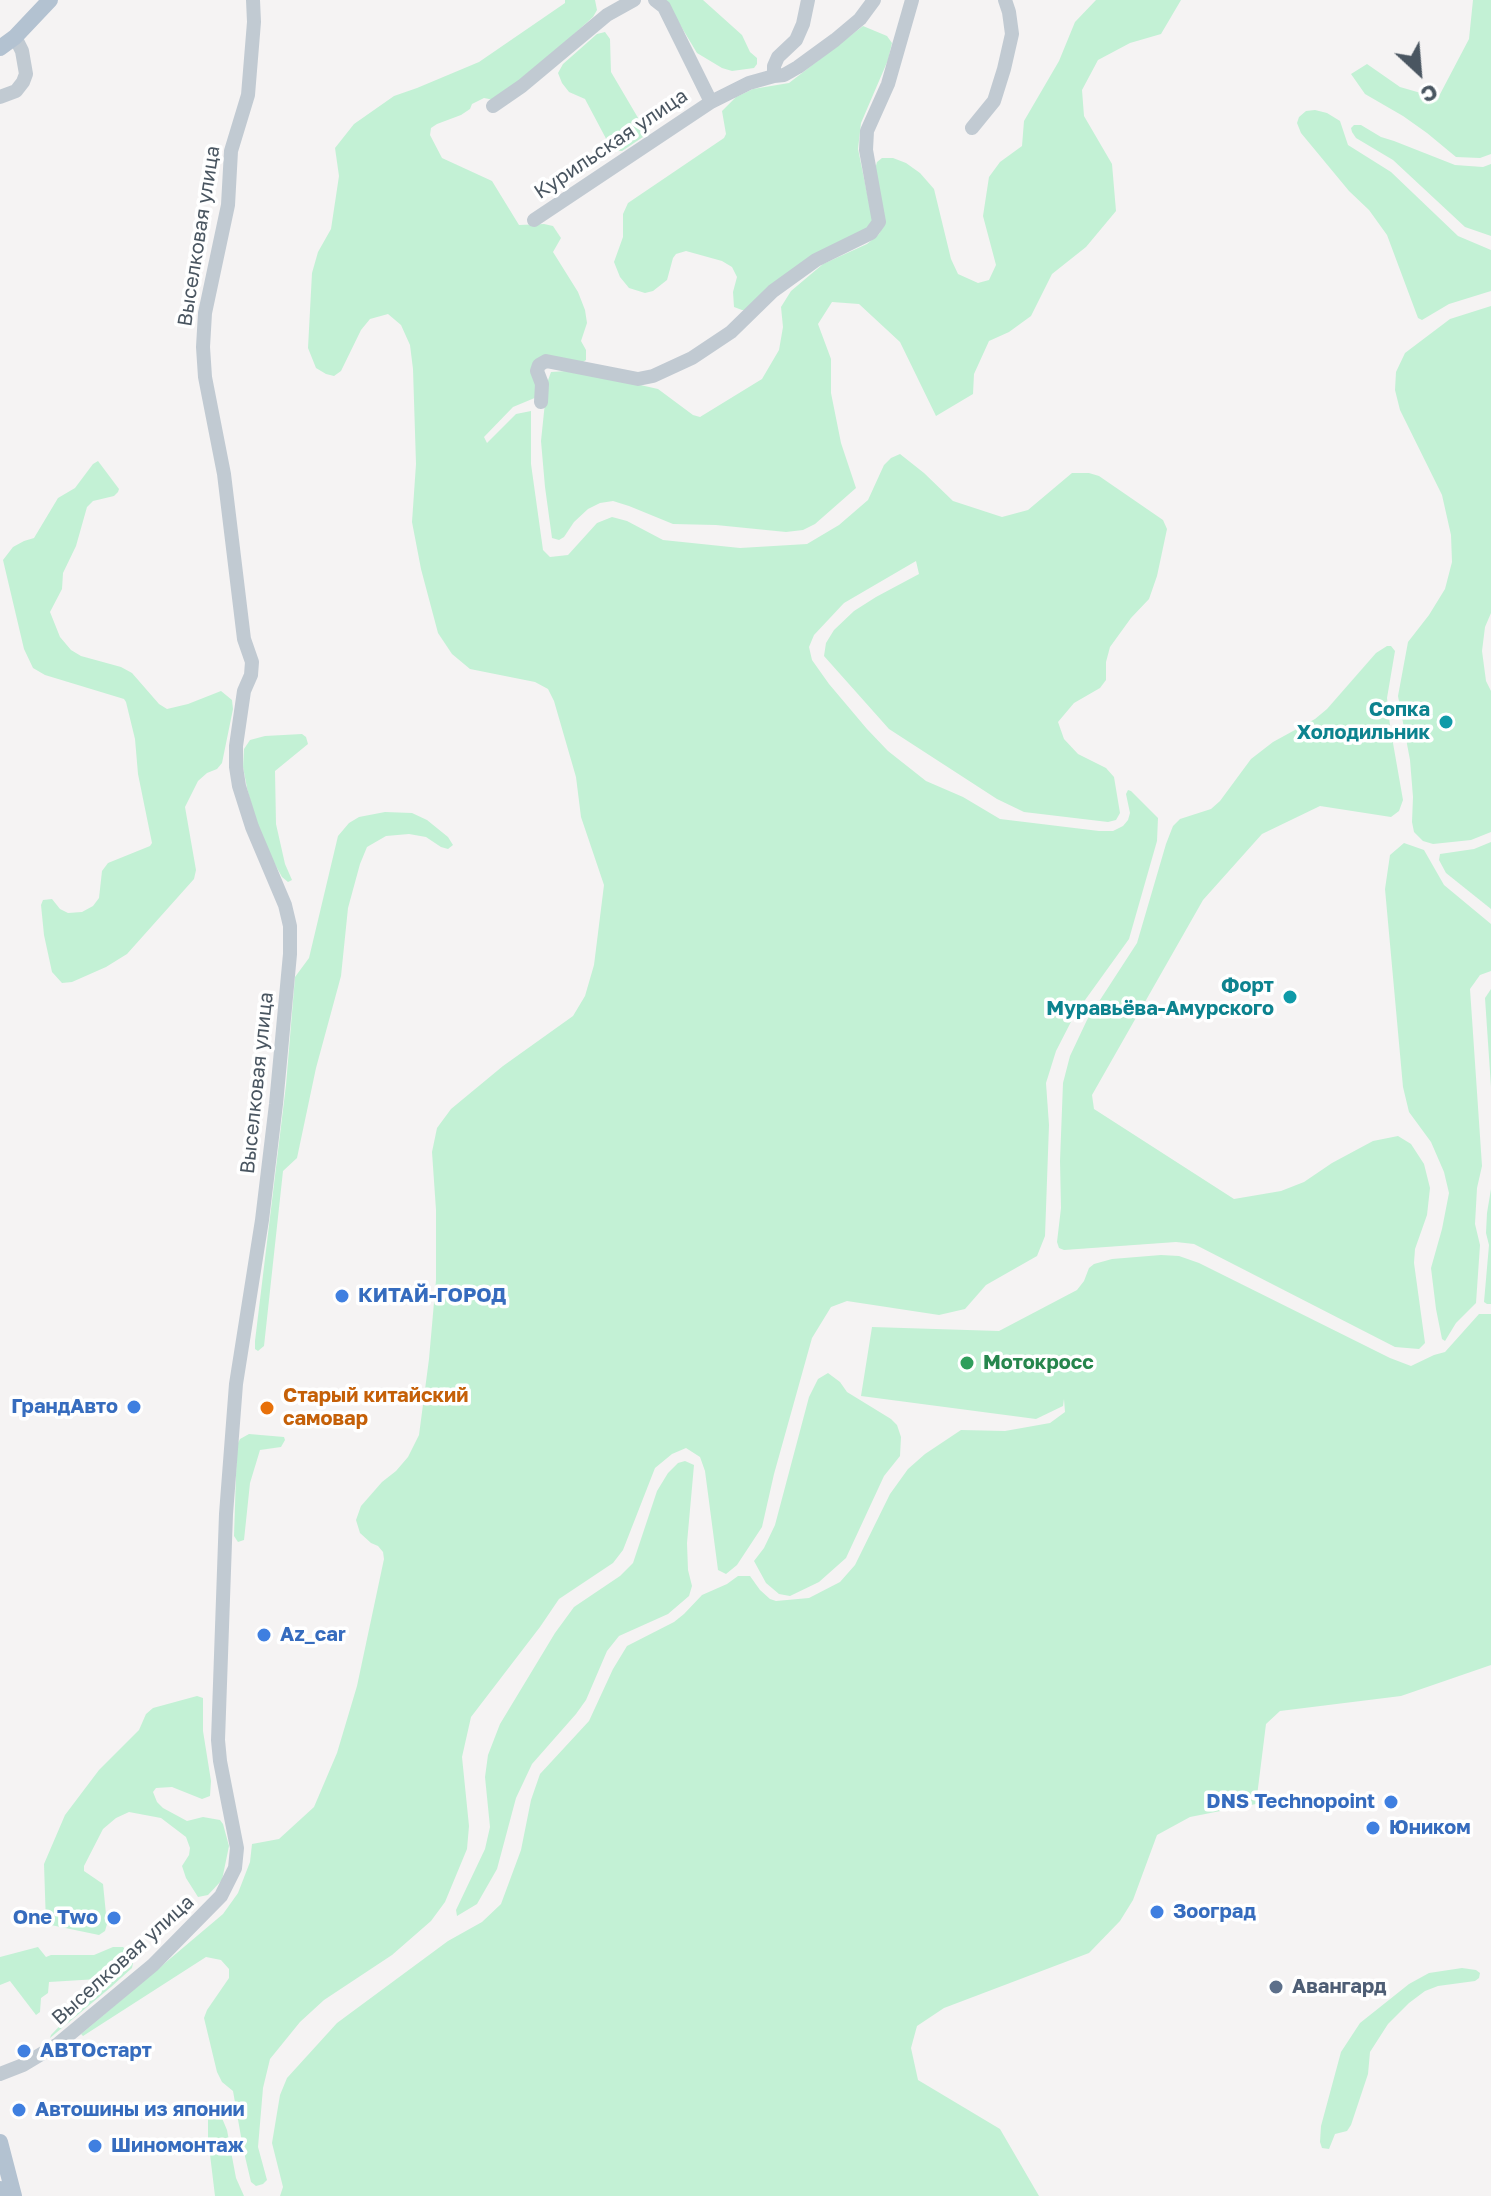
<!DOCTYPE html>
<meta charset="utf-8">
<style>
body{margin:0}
#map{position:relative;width:1491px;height:2196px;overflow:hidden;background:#f5f3f3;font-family:"Golos Text",sans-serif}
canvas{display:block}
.north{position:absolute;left:1379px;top:32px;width:80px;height:80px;-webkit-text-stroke:6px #fff;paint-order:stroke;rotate:154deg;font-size:22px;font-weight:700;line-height:32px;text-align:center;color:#4a5661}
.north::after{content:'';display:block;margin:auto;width:28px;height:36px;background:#4a5661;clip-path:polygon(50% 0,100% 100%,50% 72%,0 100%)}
</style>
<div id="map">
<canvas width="1491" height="2196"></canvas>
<div class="north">С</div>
</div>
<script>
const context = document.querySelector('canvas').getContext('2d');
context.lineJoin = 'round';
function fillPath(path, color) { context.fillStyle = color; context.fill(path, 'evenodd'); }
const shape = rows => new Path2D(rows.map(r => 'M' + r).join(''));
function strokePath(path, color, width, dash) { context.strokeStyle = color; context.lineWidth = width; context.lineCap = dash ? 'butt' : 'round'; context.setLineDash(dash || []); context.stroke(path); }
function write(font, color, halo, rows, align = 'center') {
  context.font = font + ' "Golos Text",sans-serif'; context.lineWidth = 7; context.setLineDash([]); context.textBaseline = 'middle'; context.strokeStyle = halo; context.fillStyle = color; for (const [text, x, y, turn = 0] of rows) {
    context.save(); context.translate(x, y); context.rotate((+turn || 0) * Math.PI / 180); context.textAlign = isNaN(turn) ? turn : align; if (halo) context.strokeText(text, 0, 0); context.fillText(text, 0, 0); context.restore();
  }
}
fillPath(shape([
 [565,0,595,0,597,10,593,17,522,81,494,100,484,98,472,104,470,109,461,115,437,124,431,128,430,135,442,158,492,181,519,225,544,224,553,226,561,238,553,252,578,292,585,310,587,323,581,341,586,350,586,360,583,362,547,357,537,397,513,407,484,437,487,443,516,414,531,411,531,464,543,550,550,557,568,555,597,523,612,517,627,521,663,540,740,548,807,544,839,525,868,500,884,465,891,458,900,454,924,473,953,501,1002,517,1028,510,1072,473,1089,473,1099,476,1163,520,1167,529,1157,576,1149,599,1131,618,1110,647,1106,662,1106,680,1100,688,1074,703,1058,722,1064,739,1078,754,1106,768,1114,777,1120,813,1116,820,1108,822,1024,812,997,799,889,729,824,656,826,643,834,630,854,611,876,597,919,574,916,561,844,603,814,635,809,647,812,660,829,684,867,729,888,751,926,781,963,797,1000,819,1099,831,1113,831,1123,826,1128,820,1130,813,1126,794,1128,790,1131,791,1158,818,1157,841,1129,939,1075,1014,1056,1051,1046,1083,1049,1125,1045,1236,1037,1256,986,1285,965,1309,939,1315,847,1301,831,1307,812,1338,774,1474,762,1527,737,1565,726,1574,718,1570,705,1471,700,1457,686,1448,672,1454,655,1468,623,1550,613,1563,559,1599,540,1627,471,1717,462,1757,469,1826,467,1849,445,1902,431,1921,392,1955,324,2000,300,2022,270,2059,263,2088,258,2147,267,2180,263,2184,256,2186,251,2182,243,2148,233,2091,222,2082,217,2072,204,2018,207,2010,229,1978,229,1969,221,1960,206,1957,83,2036,81,2034,223,1914,238,1893,250,1862,252,1844,279,1839,314,1807,337,1753,357,1686,384,1559,383,1552,378,1546,371,1543,360,1533,356,1520,361,1506,382,1482,396,1471,408,1457,419,1435,429,1359,436,1280,436,1210,432,1152,437,1128,451,1109,503,1066,573,1016,585,996,594,965,604,885,581,817,576,777,554,701,548,689,535,682,470,669,452,654,438,633,421,569,412,522,416,464,413,369,410,345,401,325,388,314,370,319,361,330,341,371,334,376,326,374,316,368,308,348,312,273,318,252,331,229,339,176,335,148,354,124,394,96,417,88,479,62,565,3],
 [663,0,703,0,742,35,750,52,757,58,757,64,754,68,732,71,722,68,697,53,667,3],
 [1096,0,1181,0,1161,34,1130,43,1098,60,1082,90,1084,116,1112,164,1116,211,1086,247,1052,274,1031,316,1009,332,989,341,974,374,973,394,936,416,900,342,859,304,832,302,818,324,831,359,831,393,841,443,856,488,815,524,803,530,786,532,716,525,673,524,629,506,613,501,600,503,588,509,574,522,564,537,559,540,552,538,545,487,541,441,547,383,551,372,567,371,605,377,658,389,693,415,700,417,762,379,779,350,783,327,781,307,791,291,823,264,867,244,879,234,885,222,875,169,877,162,882,158,893,158,906,163,920,173,934,189,951,259,958,274,978,283,989,280,996,265,983,216,989,177,1000,162,1022,146,1024,121,1059,61,1075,22],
 [1473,0,1491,0,1491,154,1480,158,1456,157,1427,133,1403,116,1365,94,1351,74,1367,64,1400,87,1438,98,1469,39],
 [863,26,887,36,892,43,888,60,861,123,858,149,873,222,868,229,748,310,742,310,734,307,733,292,737,277,732,267,722,261,686,251,676,254,673,258,667,280,653,291,645,293,629,288,620,277,614,262,623,237,623,214,628,203,724,138,726,134,722,111,736,97,753,89,789,83],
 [605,32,610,39,611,72,644,128,643,137,622,151,617,151,611,148,585,99,569,92,562,83,558,73,563,64,597,34],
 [1315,110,1327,113,1340,121,1348,145,1391,172,1458,236,1491,250,1491,291,1449,304,1422,320,1418,318,1387,235,1369,210,1349,191,1301,133,1297,123,1299,117,1306,111],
 [1354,125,1361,125,1381,137,1394,141,1455,165,1483,167,1491,164,1491,236,1465,227,1393,160,1356,138,1352,132,1351,128],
 [1491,306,1491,613,1485,627,1482,651,1486,681,1491,691,1491,832,1471,840,1433,844,1423,841,1414,832,1412,822,1413,797,1410,760,1398,696,1408,642,1429,615,1445,589,1452,562,1451,535,1442,495,1400,410,1395,390,1396,372,1405,353,1450,319],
 [98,461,119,489,118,492,114,496,93,501,87,507,76,546,63,573,62,589,50,612,60,637,71,650,81,656,121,667,132,673,159,704,167,709,188,704,221,691,232,700,233,709,222,763,217,769,207,773,198,781,185,807,196,870,194,879,127,954,106,967,72,982,62,983,52,972,44,935,41,905,43,900,52,899,60,909,68,913,82,912,93,906,99,898,102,871,108,863,150,846,152,843,138,774,135,739,126,702,124,699,45,675,33,668,24,649,3,560,13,547,24,541,34,538,58,498,75,488,93,464],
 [1387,646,1391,646,1395,651,1387,698,1390,726,1403,800,1399,811,1391,817,1320,806,1262,834,1203,900,1092,1095,1094,1109,1234,1199,1281,1191,1304,1182,1332,1163,1373,1141,1398,1136,1411,1144,1424,1164,1430,1188,1427,1215,1415,1249,1414,1263,1425,1343,1419,1349,1395,1347,1194,1244,1176,1242,1064,1250,1059,1248,1057,1242,1061,1208,1060,1161,1063,1083,1070,1056,1087,1020,1137,943,1166,844,1173,826,1180,819,1211,809,1220,801,1251,759,1273,742,1315,719,1327,709,1376,653],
 [302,734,306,737,308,744,275,771,276,824,285,864,292,880,288,882,282,877,272,859,258,830,247,788,243,767,244,749,250,740,265,736],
 [385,812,412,813,427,820,448,837,453,845,448,849,441,847,426,837,409,834,386,836,367,847,360,864,348,908,341,976,316,1068,297,1158,283,1171,264,1346,258,1351,255,1349,255,1341,286,1085,295,977,309,958,338,836,349,823,359,817],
 [1491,842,1491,909,1446,873,1439,860,1440,854,1474,849],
 [1404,843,1424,850,1444,885,1491,924,1491,971,1480,975,1470,989,1482,1166,1477,1188,1475,1224,1480,1245,1476,1303,1456,1323,1445,1341,1442,1339,1436,1309,1431,1268,1442,1229,1449,1193,1444,1172,1431,1142,1409,1112,1403,1087,1385,889,1390,855],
 [1491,989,1491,1087,1485,998],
 [1491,1189,1491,1304,1487,1304,1484,1302,1489,1245,1486,1233,1487,1213],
 [1161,1255,1179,1256,1199,1263,1390,1358,1411,1366,1434,1355,1445,1352,1479,1314,1491,1314,1491,1665,1401,1696,1280,1711,1266,1724,1256,1804,1190,1817,1157,1835,1133,1900,1120,1921,1089,1953,944,2008,917,2026,911,2048,918,2080,1000,2129,1039,2196,280,2196,283,2187,272,2143,280,2095,287,2078,337,2023,448,1941,482,1922,501,1904,521,1850,531,1800,540,1774,589,1721,613,1669,627,1646,674,1622,684,1614,702,1595,727,1584,738,1576,750,1576,760,1590,770,1599,776,1601,809,1598,840,1582,855,1565,890,1494,908,1469,925,1454,961,1430,1005,1431,1050,1423,1065,1412,1064,1399,1063,1406,1036,1419,861,1396,872,1327,999,1331,1077,1290,1084,1281,1089,1268,1094,1264,1112,1259],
 [828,1373,840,1382,847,1392,891,1419,897,1425,901,1437,900,1456,884,1476,846,1558,819,1582,790,1596,779,1594,766,1583,754,1561,764,1548,775,1525,809,1397,818,1379],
 [249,1434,284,1437,285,1440,281,1447,260,1450,250,1483,244,1540,238,1542,234,1536,237,1445,240,1439],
 [685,1461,694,1465,687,1543,688,1570,692,1586,689,1596,668,1614,619,1636,607,1651,586,1700,576,1714,532,1764,516,1798,497,1869,477,1904,457,1916,456,1910,485,1849,490,1827,485,1777,488,1755,500,1724,555,1633,574,1607,620,1576,633,1563,657,1491,668,1473,678,1463],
 [197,1696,203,1698,203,1731,211,1781,210,1796,202,1799,172,1787,156,1788,153,1792,157,1802,163,1808,187,1821,203,1817,220,1820,223,1824,229,1846,222,1880,208,1895,198,1897,186,1878,182,1866,189,1855,190,1848,186,1837,161,1818,129,1812,116,1818,103,1829,84,1866,84,1871,103,1884,107,1924,105,1931,99,1935,46,1924,44,1864,65,1815,99,1770,139,1730,146,1714,153,1708],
 [38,1947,46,1957,51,1955,94,1955,113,1947,123,1947,132,1956,133,1963,132,1968,111,1987,50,2038,51,2035,101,1983,98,1979,49,1982,48,1993,41,1998,40,2012,36,2015,10,1981,0,1985,0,1957],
 [1462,1968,1476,1970,1480,1973,1479,1978,1475,1981,1438,1986,1425,1991,1409,2003,1388,2024,1370,2052,1368,2074,1351,2125,1347,2131,1335,2134,1329,2149,1322,2148,1320,2142,1321,2126,1341,2052,1360,2023,1409,1984,1429,1973],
 [213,2110,219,2111,227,2130,236,2178,244,2196,215,2196,208,2138,208,2116]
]), '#c3f1d5');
strokePath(shape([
 [655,0,664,7,711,102],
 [774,76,784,75,798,67,835,40,860,19,874,0],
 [0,97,16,91,23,82,26,74,22,51,15,37],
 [493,106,522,86,607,15,634,0],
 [972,128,994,101,1004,69,1012,34,1009,12,1005,0],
 [534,220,711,102,749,83,774,76,774,66,778,57,796,40,803,24,808,0],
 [541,402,542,384,537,371,539,365,546,361,638,379,653,376,692,358,731,332,773,291,816,260,871,233,879,222,866,150,867,131,888,84,912,0],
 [0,2074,23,2065,58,2044,153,1965,221,1896,235,1868,237,1848,220,1761,218,1740,226,1514,236,1384,262,1220,276,1104,290,954,290,926,285,905,252,827,239,786,236,767,236,746,244,691,251,675,252,662,244,639,224,474,205,377,203,347,205,313,228,205,231,151,248,95,254,22,253,0]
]), '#c1cad2', 14);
strokePath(shape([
 [0,48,15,37,50,0],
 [0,2142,14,2196],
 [0,2189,2,2196]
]), '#b3c2d1', 16);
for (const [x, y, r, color] of [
 [1446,722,8,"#0f9aa8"],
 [1290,997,8,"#0f9aa8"],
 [342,1296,8,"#3f7fe0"],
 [967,1363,8,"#2e9e5b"],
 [134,1407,8,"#3f7fe0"],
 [267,1408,8,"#e8710a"],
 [264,1635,8,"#3f7fe0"],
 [1391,1802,8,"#3f7fe0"],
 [1373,1828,8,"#3f7fe0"],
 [1157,1912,8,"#3f7fe0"],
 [114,1918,8,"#3f7fe0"],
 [1276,1987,8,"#5c6f8a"],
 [24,2051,8,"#3f7fe0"],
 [19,2110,8,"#3f7fe0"],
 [95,2146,8,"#3f7fe0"]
]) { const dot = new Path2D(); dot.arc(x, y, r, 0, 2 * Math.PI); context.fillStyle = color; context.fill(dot); strokePath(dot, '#fff', 3); }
write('20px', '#4a5661', '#fff', [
 ["Курильская улица",611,144,-34],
 ["Выселковая улица",199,236,-81],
 ["Выселковая улица",257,1083,-84],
 ["Выселковая улица",123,1960,-42]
]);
write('bold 20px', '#0d838f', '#fff', [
 ["Сопка",1430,710],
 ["Холодильник",1430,733],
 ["Форт",1274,986],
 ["Муравьёва-Амурского",1274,1009]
], 'right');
write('bold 20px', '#366cbe', '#fff', [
 ["КИТАЙ-ГОРОД",358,1296],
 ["ГрандАвто",118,1407,"right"],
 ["Az_car",280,1635],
 ["DNS Technopoint",1375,1802,"right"],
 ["Юником",1389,1828],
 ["Зооград",1173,1912],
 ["One Two",98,1918,"right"],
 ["АВТОстарт",40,2051],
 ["Автошины из японии",35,2110],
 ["Шиномонтаж",111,2146]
], 'left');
write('bold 20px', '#27864d', '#fff', [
 ["Мотокросс",983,1363]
], 'left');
write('bold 20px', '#c56008', '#fff', [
 ["Старый китайский",283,1396],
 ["самовар",283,1419]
], 'left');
write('bold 20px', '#4e5e75', '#fff', [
 ["Авангард",1292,1987]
], 'left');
</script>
